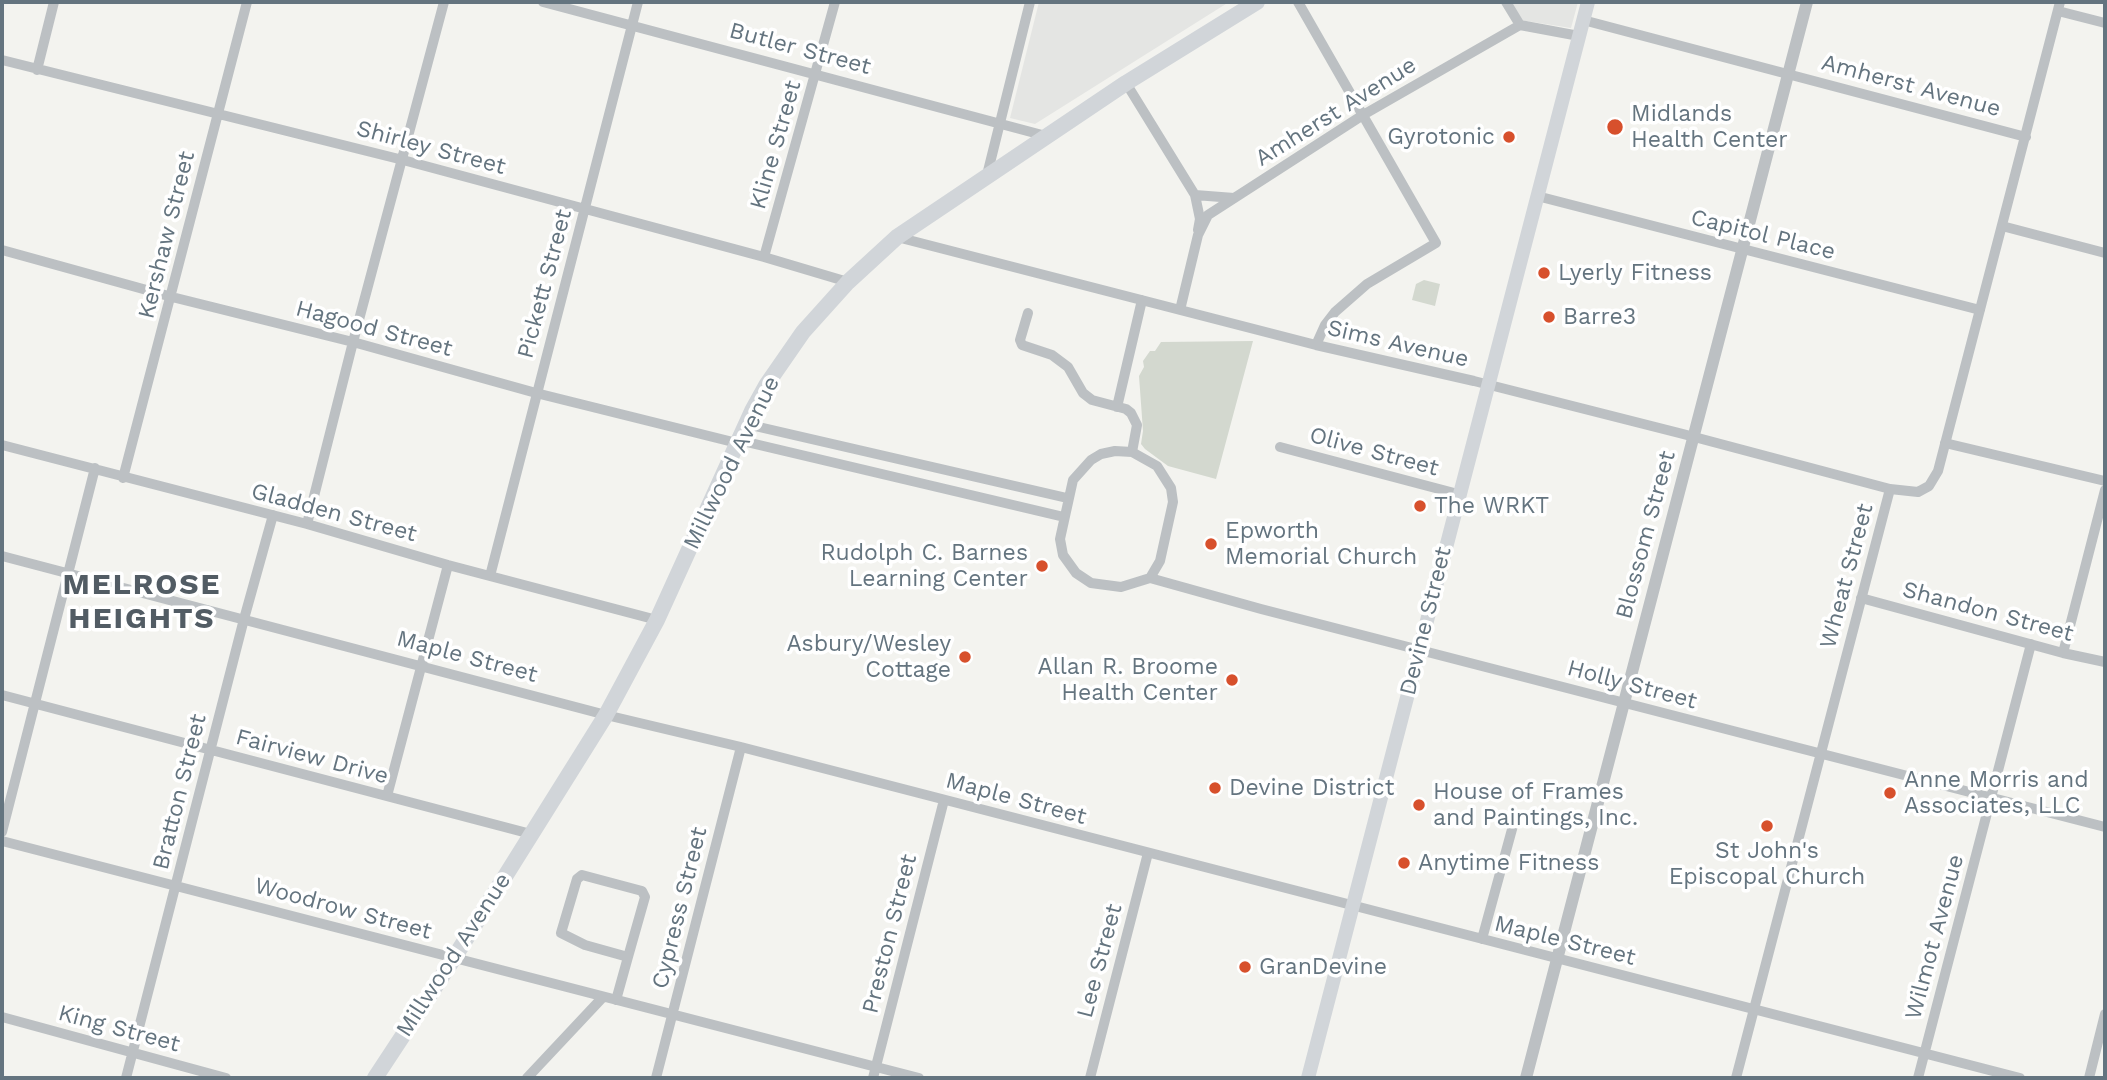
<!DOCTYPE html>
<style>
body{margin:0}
#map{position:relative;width:2107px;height:1080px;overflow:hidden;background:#f3f3ef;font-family:"Work Sans",sans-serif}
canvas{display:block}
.frame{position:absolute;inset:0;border:4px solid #64747f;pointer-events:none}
</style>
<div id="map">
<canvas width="2107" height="1080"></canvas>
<div class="frame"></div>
</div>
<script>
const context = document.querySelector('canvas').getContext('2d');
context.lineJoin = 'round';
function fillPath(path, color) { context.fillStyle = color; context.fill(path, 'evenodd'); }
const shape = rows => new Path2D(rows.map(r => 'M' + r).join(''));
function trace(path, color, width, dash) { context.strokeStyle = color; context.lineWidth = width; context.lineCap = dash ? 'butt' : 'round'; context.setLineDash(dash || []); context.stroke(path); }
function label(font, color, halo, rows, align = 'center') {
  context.font = font + ' "Work Sans",sans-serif'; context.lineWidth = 7; context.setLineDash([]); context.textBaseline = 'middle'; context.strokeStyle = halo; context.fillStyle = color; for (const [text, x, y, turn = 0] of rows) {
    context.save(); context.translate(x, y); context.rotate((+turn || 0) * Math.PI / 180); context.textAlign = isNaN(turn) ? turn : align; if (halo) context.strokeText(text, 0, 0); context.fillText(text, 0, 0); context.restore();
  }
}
const built = shape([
 [1039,2,1229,2,1035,124,1010,118],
 [1510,2,1578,2,1571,28,1520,20]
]);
const green = shape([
 [1424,280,1440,284,1435,306,1412,300,1416,284],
 [1253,341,1216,479,1168,466,1145,449,1141,444,1143,431,1139,376,1144,367,1143,361,1150,351,1155,351,1161,342]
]);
const minor = shape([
 [543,2,1046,136],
 [1298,2,1436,243,1367,284,1335,312,1325,325,1316,345],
 [1506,2,1520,25],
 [2058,11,2105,23],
 [1583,20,2026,137],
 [2,60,403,160,764,257,848,282],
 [37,70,54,2],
 [1126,83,1195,195,1200,219,1198,230],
 [987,175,1030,2],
 [1195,195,1234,198],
 [1537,196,1980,310],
 [2002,226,2105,253],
 [897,237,1316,345,1474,381,1683,434,1890,489,1918,492,1929,486,1938,471,2060,2],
 [2,250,172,297,353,342,536,393,737,443],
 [764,257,835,2],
 [1180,310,1198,235,1208,215,1363,115,1520,25,1579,36],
 [1028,313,1020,340,1022,345,1052,355,1068,367,1083,393,1092,400,1126,409,1131,413,1137,425,1132,452],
 [1117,407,1142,300],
 [746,424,1067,498],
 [738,440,1064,517],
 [1945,443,2105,481],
 [2,445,307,524,448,565,657,620],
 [1280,447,1458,494],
 [1115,451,1132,452,1157,466,1171,488,1173,502,1160,561,1150,578,1121,587,1091,583,1076,573,1063,555,1060,539,1073,480,1091,460,1101,454,1115,451],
 [123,478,247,2],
 [307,524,353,342,444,2],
 [2,556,606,715,741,747,2020,1078],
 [490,576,638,2],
 [1150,578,1261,609,2105,827],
 [1861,598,2063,653,2105,662],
 [2063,653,2105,490],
 [2,695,531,834],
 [387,796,448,565],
 [2,832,95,468],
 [2,841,919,1078],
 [1482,939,1514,822],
 [616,1000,618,993,628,957,645,897,642,891,582,875,577,879,561,933,585,945,628,957],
 [2,1017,226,1078],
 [126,1078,244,619,273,515],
 [527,1078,603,997],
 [656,1078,741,747],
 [873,1078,944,800],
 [1090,1078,1148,853],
 [1736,1078,1890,489],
 [1918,1078,2031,644],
 [2089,1078,2105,1014]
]);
const tertiary = shape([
 [1526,1078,1807,2]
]);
const secondary = shape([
 [1308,1078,1588,2]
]);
const primary = shape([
 [375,1078,454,958,606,715,657,620,752,411,767,384,803,332,848,282,897,237,1126,83,1257,2]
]);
const markers = [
 [1615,127,9,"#d7502c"],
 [1509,137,7,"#d7502c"],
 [1544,273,7,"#d7502c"],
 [1549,317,7,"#d7502c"],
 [1420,506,7,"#d7502c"],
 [1211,544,7,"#d7502c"],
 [1042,566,7,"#d7502c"],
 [965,657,7,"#d7502c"],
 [1232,680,7,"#d7502c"],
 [1215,788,7,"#d7502c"],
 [1890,793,7,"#d7502c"],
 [1419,805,7,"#d7502c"],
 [1767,826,7,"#d7502c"],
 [1404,863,7,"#d7502c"],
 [1245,967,7,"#d7502c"]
];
const streetNames = [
 ["Butler Street",800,49,15],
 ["Amherst Avenue",1911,86,15],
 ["Amherst Avenue",1336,112,-32],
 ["Kline Street",776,145,-74],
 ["Shirley Street",431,148,15],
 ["Kershaw Street",167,235,-76],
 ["Capitol Place",1763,235,14],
 ["Pickett Street",545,284,-75],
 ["Hagood Street",374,329,15],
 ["Sims Avenue",1398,344,13],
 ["Olive Street",1374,452,15],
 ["Millwood Avenue",732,463,-64],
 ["Gladden Street",334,513,15],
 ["Blossom Street",1646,535,-75],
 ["Wheat Street",1847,576,-75],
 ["Shandon Street",1988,612,15],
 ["Devine Street",1426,621,-76],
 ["Maple Street",467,657,15],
 ["Holly Street",1632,685,15],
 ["Fairview Drive",312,757,15],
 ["Bratton Street",180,792,-76],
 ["Maple Street",1016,799,15],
 ["Cypress Street",680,908,-76],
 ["Woodrow Street",343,909,15],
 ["Preston Street",890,934,-76],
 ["Wilmot Avenue",1935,937,-75],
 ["Maple Street",1565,941,14],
 ["Millwood Avenue",454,955,-57],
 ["Lee Street",1100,961,-75],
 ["King Street",119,1029,15]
];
const poiNames = [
 ["Midlands",1631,114],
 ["Health Center",1631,140],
 ["Gyrotonic",1495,137,"right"],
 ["Lyerly Fitness",1558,273],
 ["Barre3",1563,317],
 ["The WRKT",1434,506],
 ["Epworth",1225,531],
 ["Memorial Church",1225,557],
 ["Rudolph C. Barnes",1028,553,"right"],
 ["Learning Center",1028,579,"right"],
 ["Asbury/Wesley",951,644,"right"],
 ["Cottage",951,670,"right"],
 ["Allan R. Broome",1218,667,"right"],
 ["Health Center",1218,693,"right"],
 ["Anne Morris and",1904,780],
 ["Associates, LLC",1904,806],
 ["Devine District",1229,788],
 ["House of Frames",1433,792],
 ["and Paintings, Inc.",1433,818],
 ["St John's",1767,851,"center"],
 ["Episcopal Church",1767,877,"center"],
 ["Anytime Fitness",1418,863],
 ["GranDevine",1259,967]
];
const districtNames = [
 ["MELROSE",142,585],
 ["HEIGHTS",142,619]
];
fillPath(built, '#e4e5e3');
fillPath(green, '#d3d8cf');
trace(minor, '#bcc0c3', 10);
trace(tertiary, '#bcc0c3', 12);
trace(secondary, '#d1d5d9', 14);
trace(primary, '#d1d5d9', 16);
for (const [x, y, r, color] of markers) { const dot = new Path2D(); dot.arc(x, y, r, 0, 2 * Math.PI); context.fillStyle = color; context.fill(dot); trace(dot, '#fff', 2.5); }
label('23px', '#64747f', '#fff', streetNames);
label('23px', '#64747f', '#fff', poiNames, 'left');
context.letterSpacing = '2px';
label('bold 30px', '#525c64', '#fff', districtNames);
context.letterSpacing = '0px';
</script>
